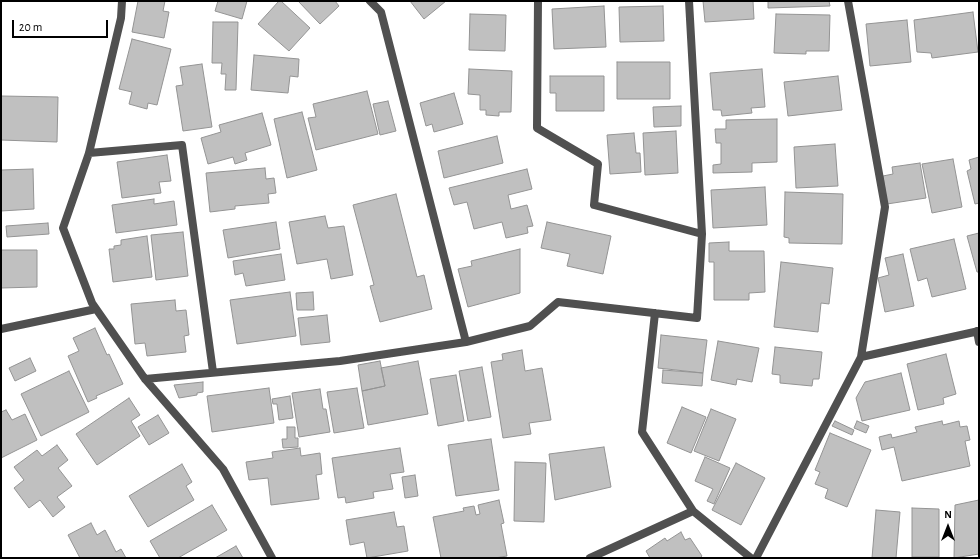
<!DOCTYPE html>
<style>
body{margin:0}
#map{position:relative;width:980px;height:559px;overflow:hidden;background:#fff;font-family:"Alegreya Sans",sans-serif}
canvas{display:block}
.frame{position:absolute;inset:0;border:2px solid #000;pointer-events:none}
.north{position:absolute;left:928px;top:507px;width:40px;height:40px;-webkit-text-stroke:3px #fff;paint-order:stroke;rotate:0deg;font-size:11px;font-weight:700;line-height:16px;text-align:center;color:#000}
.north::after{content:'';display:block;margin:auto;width:14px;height:18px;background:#000;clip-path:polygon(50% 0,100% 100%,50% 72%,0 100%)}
.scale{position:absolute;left:12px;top:20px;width:96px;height:18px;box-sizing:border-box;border:2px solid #000;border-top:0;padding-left:5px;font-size:12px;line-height:14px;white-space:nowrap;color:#000;-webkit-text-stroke:3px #fff;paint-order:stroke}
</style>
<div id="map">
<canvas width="980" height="559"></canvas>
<div class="frame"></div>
<div class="north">N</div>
<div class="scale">20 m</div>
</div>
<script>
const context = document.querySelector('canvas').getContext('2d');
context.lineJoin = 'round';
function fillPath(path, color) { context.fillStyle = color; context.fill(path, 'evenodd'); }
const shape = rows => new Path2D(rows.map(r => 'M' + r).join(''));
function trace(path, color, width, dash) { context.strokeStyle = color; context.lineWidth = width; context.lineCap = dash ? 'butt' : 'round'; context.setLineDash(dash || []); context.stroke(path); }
const building = shape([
 [138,1,165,1,163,11,169,12,164,38,132,32,138,1],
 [218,1,247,1,242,19,215,11,218,1],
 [279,1,281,1,310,28,289,51,258,24,279,1],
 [298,1,335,1,339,6,320,24,298,1],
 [410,1,446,1,424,19,410,1],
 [703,1,753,1,754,19,705,22,703,1],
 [768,1,829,1,830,6,768,8,768,1],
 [604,6,606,47,554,49,552,9,604,6],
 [663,6,664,41,620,42,619,7,663,6],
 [973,12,978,52,932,58,931,53,917,52,914,20,973,12],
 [470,14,506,15,505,51,469,50,470,14],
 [776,14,830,15,829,51,806,51,806,54,774,53,776,14],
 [907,20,911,62,870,66,866,24,907,20],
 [213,22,238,22,236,90,225,90,226,74,221,74,222,63,212,63,213,22],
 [132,39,171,49,157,105,148,103,147,109,129,104,132,92,119,89,132,39],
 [254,55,299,59,298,77,290,76,288,93,251,90,254,55],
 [617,62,670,62,670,99,617,99,617,62],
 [202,64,212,127,183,131,176,86,183,85,180,67,202,64],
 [469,69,512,71,511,112,499,112,499,116,486,115,486,110,480,110,480,95,468,94,469,69],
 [762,69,765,107,751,108,752,113,722,116,721,110,713,110,710,73,762,69],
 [550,76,604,76,604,111,556,111,556,93,550,93,550,76],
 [838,76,842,110,788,116,784,82,838,76],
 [367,91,378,134,316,150,308,118,316,117,313,104,367,91],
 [454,93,463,124,434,132,432,124,426,126,420,103,454,93],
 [1,96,58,97,57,142,1,140,1,96],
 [388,101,396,131,380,135,373,104,388,101],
 [681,106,681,126,654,127,653,107,681,106],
 [302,112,317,170,287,178,274,119,302,112],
 [262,113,271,145,245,153,247,160,235,164,233,157,208,164,201,138,221,132,219,125,262,113],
 [777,119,777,162,752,163,752,172,713,173,713,165,721,164,721,143,716,143,715,129,726,129,726,120,777,119],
 [676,131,678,173,645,175,643,133,676,131],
 [634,133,636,153,640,153,641,172,610,174,607,135,634,133],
 [497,136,503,163,444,178,438,151,497,136],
 [835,144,838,186,796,188,794,147,835,144],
 [167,155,171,181,159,182,161,193,122,198,117,162,167,155],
 [979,157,979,203,975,204,967,171,971,169,969,160,979,157],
 [953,159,962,207,932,213,922,164,953,159],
 [920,163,926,198,887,204,883,176,893,174,892,167,920,163],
 [265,168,266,179,274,178,276,193,268,194,269,203,235,206,235,209,210,212,206,173,265,168],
 [33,169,34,209,1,211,1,170,33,169],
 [527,169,532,189,508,195,511,209,527,205,533,226,527,227,528,233,506,238,502,222,474,229,467,202,454,205,449,188,527,169],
 [765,187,767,225,713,228,711,190,765,187],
 [785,192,843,194,842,244,789,243,789,238,784,237,785,192],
 [396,194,417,277,424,275,432,309,380,322,370,286,374,285,353,205,396,194],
 [154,199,154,204,174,201,177,225,116,233,112,205,154,199],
 [325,216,328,228,344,226,353,275,331,279,327,259,297,264,289,222,325,216],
 [276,222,280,249,228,258,223,230,276,222],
 [547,222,611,236,603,274,567,266,570,254,541,248,547,222],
 [48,223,49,234,7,237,6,226,48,223],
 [183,232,188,276,156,280,151,235,183,232],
 [979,233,979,272,977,272,967,236,979,233],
 [147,236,152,277,113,282,109,249,114,249,114,246,121,245,121,240,147,236],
 [954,239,966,289,932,297,927,278,918,281,910,249,954,239],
 [729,242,729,251,764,251,765,292,749,293,749,300,714,300,714,262,709,262,709,243,729,242],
 [520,249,520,293,468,307,458,269,472,266,471,261,520,249],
 [1,250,37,250,37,287,1,288,1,250],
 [281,254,285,280,246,286,243,273,235,275,233,261,281,254],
 [903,254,914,306,885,312,878,278,889,275,885,258,903,254],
 [781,262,833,268,829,304,821,303,818,332,774,327,781,262],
 [290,292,296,336,237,344,230,300,290,292],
 [313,292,314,310,297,310,296,293,313,292],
 [175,300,176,311,186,310,189,335,184,336,186,352,147,356,145,343,135,344,131,304,175,300],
 [327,315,330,342,301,345,298,318,327,315],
 [95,328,107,355,109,354,123,384,96,396,97,398,88,402,68,356,79,351,73,338,95,328],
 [661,335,707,340,703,373,658,368,661,335],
 [718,341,759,348,752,382,737,379,736,385,711,380,718,341],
 [775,347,822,352,819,379,813,379,812,386,780,383,780,375,772,374,775,347],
 [522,350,525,371,542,368,551,420,529,423,531,434,503,438,491,362,503,360,502,354,522,350],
 [946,354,956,394,943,398,944,404,918,410,907,364,946,354],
 [30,358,36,371,15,381,9,368,30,358],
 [380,361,385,386,362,391,358,365,380,361],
 [418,361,428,414,368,425,362,391,385,386,381,368,418,361],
 [482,367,491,417,468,421,459,371,482,367],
 [663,370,703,373,702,386,662,383,663,370],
 [69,371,89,412,41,436,21,394,69,371],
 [901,373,910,410,862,421,856,398,865,382,901,373],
 [456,375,464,421,438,426,430,379,456,375],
 [203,382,203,392,197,393,197,395,179,398,174,385,203,382],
 [269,388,274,423,212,432,207,396,269,388],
 [357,388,364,428,334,433,327,392,357,388],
 [320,389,323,409,326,409,330,432,299,437,292,393,320,389],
 [290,396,293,418,279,420,277,404,273,404,272,399,290,396],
 [129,398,140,415,131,421,140,436,97,465,76,434,129,398],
 [682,407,706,417,691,453,667,443,682,407],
 [711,409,736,419,719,461,694,451,711,409],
 [6,410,12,420,25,414,37,440,1,458,1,412,6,410],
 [158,415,169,433,149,445,138,427,158,415],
 [835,421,854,430,852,435,832,426,835,421],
 [857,421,869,426,866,433,854,428,857,421],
 [942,421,943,425,959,421,960,427,967,426,970,440,965,441,970,466,902,481,894,447,882,450,879,437,891,434,892,438,917,432,915,427,942,421],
 [287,427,295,427,295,438,298,438,298,447,283,448,282,439,287,439,287,427],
 [830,433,871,450,847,507,825,498,828,489,815,484,820,472,815,470,830,433],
 [491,439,499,490,456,496,448,445,491,439],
 [57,445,68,460,58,468,72,486,57,497,65,507,53,517,40,500,29,508,14,488,24,480,14,467,37,450,42,456,57,445],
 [604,447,611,487,555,500,549,454,604,447],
 [300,448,301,456,320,453,322,474,316,475,319,499,271,505,268,478,249,480,246,462,273,458,272,452,300,448],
 [400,448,404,472,390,474,393,489,373,492,374,498,346,503,345,497,338,498,332,458,400,448],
 [705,457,730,468,714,504,707,501,713,489,695,481,705,457],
 [515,462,546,463,544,522,514,521,515,462],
 [736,463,765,478,741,525,712,510,736,463],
 [182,464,192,482,186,486,194,500,148,527,129,496,182,464],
 [415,475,418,496,405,498,402,477,415,475],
 [499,500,504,523,501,524,507,556,495,558,441,558,433,517,464,511,463,508,474,506,476,515,480,514,478,505,499,500],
 [979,500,979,554,954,558,955,505,979,500],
 [212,505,227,530,178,558,160,558,150,541,212,505],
 [912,508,939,509,939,557,912,557,912,508],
 [876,510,900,512,896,558,872,558,876,510],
 [394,512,397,527,404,526,408,551,367,558,364,542,350,545,346,520,394,512],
 [91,523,97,535,105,530,116,552,121,549,126,558,80,558,68,535,91,523],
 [681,532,685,540,690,538,702,556,700,558,650,558,646,551,665,538,667,541,681,532],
 [236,546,243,558,215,558,236,546]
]);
const minor = shape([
 [122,1,121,18,89,153,63,228,92,303,145,379,223,469,272,558],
 [370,1,381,12,466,342],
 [689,1,702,234],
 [848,1,885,207,861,357],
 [89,153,182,145,213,372],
 [655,313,642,432,693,511,751,558],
 [1,329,96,309],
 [977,331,979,342],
 [145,379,340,361,466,342,530,326,558,302,697,318,702,234,594,205,598,164,537,128,538,1],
 [590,558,693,511],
 [756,558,861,357,979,331]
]);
fillPath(building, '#c0c0c0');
trace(building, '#949494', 1);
trace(minor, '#505050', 8);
</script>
